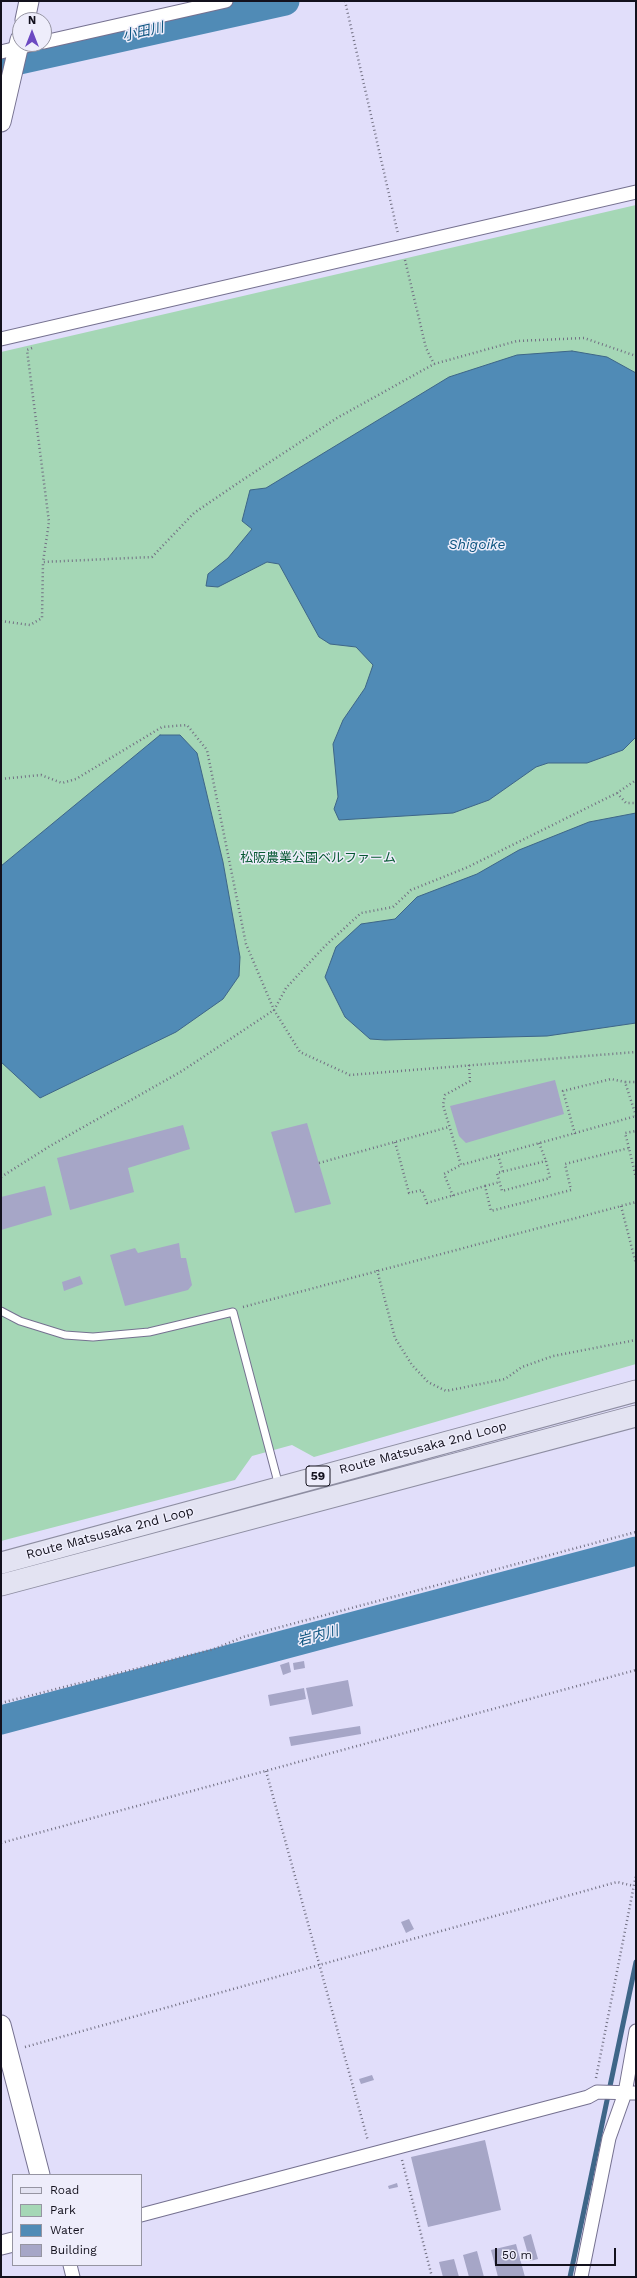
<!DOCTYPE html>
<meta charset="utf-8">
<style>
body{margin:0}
#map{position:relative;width:637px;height:2278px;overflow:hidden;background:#e1defa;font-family:"Work Sans",sans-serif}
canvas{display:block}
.frame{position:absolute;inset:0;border:2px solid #13111d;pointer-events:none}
.legend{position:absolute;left:12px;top:2174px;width:130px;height:92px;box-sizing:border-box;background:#eeedfb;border:1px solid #9695a2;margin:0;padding:5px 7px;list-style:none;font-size:12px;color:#13111d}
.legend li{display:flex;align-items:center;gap:8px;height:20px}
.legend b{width:20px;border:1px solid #9695a2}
.north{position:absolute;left:12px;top:12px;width:40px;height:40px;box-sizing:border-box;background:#eeedfb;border:1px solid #9695a2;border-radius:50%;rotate:0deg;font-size:11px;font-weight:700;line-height:16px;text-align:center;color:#13111d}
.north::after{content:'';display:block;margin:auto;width:14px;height:18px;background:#6c49c2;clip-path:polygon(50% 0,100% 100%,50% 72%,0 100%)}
.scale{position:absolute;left:495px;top:2248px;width:121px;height:18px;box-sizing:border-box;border:2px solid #13111d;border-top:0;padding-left:5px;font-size:12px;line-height:14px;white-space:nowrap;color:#13111d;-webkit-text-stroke:3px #eeedfb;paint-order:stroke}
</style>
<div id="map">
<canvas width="637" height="2278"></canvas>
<div class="frame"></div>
<ul class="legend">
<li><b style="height:5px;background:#e3e3f2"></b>Road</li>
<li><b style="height:11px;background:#a5d7b6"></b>Park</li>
<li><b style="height:11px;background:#508bb6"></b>Water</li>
<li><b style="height:11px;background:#a6a6c7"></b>Building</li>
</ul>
<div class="north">N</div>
<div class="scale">50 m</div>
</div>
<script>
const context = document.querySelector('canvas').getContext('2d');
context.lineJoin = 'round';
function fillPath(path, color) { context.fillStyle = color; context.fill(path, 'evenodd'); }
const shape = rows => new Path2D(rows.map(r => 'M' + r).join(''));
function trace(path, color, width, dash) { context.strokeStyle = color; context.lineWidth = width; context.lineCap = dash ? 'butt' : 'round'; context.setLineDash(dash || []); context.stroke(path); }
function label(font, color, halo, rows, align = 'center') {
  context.font = font + ' "Work Sans","Noto Sans JP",sans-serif'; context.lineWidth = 3; context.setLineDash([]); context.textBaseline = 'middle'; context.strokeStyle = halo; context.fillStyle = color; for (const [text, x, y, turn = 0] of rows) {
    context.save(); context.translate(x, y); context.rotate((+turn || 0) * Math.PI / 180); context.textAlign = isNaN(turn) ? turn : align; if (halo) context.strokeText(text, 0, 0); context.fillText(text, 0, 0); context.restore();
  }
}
const green = shape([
 [636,205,636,1364,314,1457,292,1445,252,1456,235,1480,1,1541,1,352]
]);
const water = shape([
 [572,351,607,357,636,373,636,737,623,750,587,763,548,763,536,767,489,800,453,813,339,820,334,809,338,797,333,744,343,720,365,688,373,665,356,647,330,644,319,637,279,564,267,562,218,587,206,586,208,574,228,558,252,529,242,521,250,490,266,488,449,377,517,355,572,351],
 [160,735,180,735,197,753,223,862,240,957,239,976,223,999,176,1032,40,1098,1,1062,1,866,160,735],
 [636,813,636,1023,547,1036,385,1040,370,1039,345,1017,325,977,336,947,361,924,395,919,417,897,477,874,519,850,589,822,636,813]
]);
const stream = shape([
 [570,2277,636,1962]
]);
const river = shape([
 [1,64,285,1],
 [1,1720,636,1551]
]);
const building = shape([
 [555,1080,564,1114,466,1143,459,1136,450,1106],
 [307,1123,331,1204,295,1213,271,1132],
 [183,1125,190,1149,128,1168,134,1192,70,1210,57,1158],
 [45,1186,52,1215,1,1230,1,1197],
 [179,1243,181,1258,186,1258,192,1285,188,1290,125,1306,110,1255,135,1248,138,1253],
 [80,1276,83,1284,64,1291,62,1282],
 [304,1661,305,1668,294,1670,293,1663],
 [289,1662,291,1672,283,1675,280,1665],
 [348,1680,353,1706,312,1715,306,1688],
 [304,1688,306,1699,270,1706,268,1695],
 [360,1726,361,1734,291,1746,289,1737],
 [409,1919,414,1929,406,1933,401,1922],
 [372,2075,374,2080,361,2084,359,2079],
 [485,2140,501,2210,428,2227,411,2157],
 [397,2183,398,2187,389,2189,388,2186],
 [531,2234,538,2259,530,2261,523,2237],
 [516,2244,525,2277,498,2277,491,2250],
 [477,2251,484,2277,469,2277,463,2255],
 [454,2259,459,2277,443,2277,439,2262]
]);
const path = shape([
 [345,1,398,234],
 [405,260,426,348,434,364],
 [32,348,27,350,49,522,43,562],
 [1,621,30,625,42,618,43,562,152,557,194,513,241,481,337,418,434,364,517,341,584,338,636,356],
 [1,779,41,775,62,783,76,779,162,727,187,725,207,750,246,944,274,1010,300,1052,350,1075,636,1052],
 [617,793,626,803,636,803],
 [469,1065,470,1081,445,1095,443,1105,461,1165,636,1116],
 [636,1116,625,1082,636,1082],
 [575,1134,563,1091,611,1079,625,1082],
 [395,1142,409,1193,422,1190,427,1203,485,1186,491,1211,571,1190,565,1164,629,1148,636,1178],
 [539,1143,546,1161],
 [629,1148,625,1133,636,1131],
 [498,1155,503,1172],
 [546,1161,550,1178,502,1191,497,1173,546,1161],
 [319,1163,449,1127],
 [1,1177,50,1146,182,1071,274,1010,286,988,325,946,361,913,393,907,411,890,468,867,617,793,636,780],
 [485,1186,500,1182],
 [453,1196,444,1174,461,1165],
 [621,1206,636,1264],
 [377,1270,395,1338,412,1365,428,1382,446,1391,505,1379,522,1367,553,1356,636,1340],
 [243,1307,636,1202],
 [1,1703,214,1649,243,1637,636,1532],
 [266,1771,368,2141],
 [1,1843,636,1670],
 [25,2047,617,1882,634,1886],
 [596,2078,636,1875],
 [402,2160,432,2277]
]);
const lane = shape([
 [1,1311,20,1321,65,1335,93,1337,149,1332,233,1312,279,1486]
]);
const street = shape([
 [44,42,226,1],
 [1,52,34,44],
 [1,339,636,192],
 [141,2215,588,2097,597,2092,636,2093],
 [70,2265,73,2277],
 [581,2277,609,2138,625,2093,636,2031]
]);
const secondary = shape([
 [25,20,29,1],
 [1,122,20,40],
 [1,2025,40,2175],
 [1,2245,13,2242]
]);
const primary = shape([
 [1,1563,636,1391],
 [1,1585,636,1416]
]);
const shields = [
 [318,1476,24]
];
const shieldNames = [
 ["59",318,1476]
];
const parkNames = [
 ["松阪農業公園ベルファーム",318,858]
];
const streetNames = [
 ["Route Matsusaka 2nd Loop",423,1448,-15],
 ["Route Matsusaka 2nd Loop",110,1533,-15]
];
const waterNames = [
 ["小田川",143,32,-13],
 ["Shigoike",477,545],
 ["岩内川",318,1636,-15]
];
fillPath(green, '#a5d7b6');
fillPath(water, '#508bb6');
trace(water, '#3e6688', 1);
trace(stream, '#3e6688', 5);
trace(river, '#508bb6', 29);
fillPath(building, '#a6a6c7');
trace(lane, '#757190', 9);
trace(street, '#757190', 15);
trace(secondary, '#757190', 21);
trace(primary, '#8e8ea2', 23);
trace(path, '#727083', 2.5, [1, 3]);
trace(lane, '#fff', 7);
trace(street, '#fff', 13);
trace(secondary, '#fff', 19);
trace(primary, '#e3e3f2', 21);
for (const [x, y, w] of shields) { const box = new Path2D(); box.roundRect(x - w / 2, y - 10, w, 20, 3); context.fillStyle = '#eeedfb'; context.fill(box); trace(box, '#13111d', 1); }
label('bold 12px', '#13111d', null, shieldNames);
label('13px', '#065832', '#eeedfb', parkNames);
label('13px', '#13111d', '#eeedfb', streetNames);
label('italic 14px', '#0c547f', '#eeedfb', waterNames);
</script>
